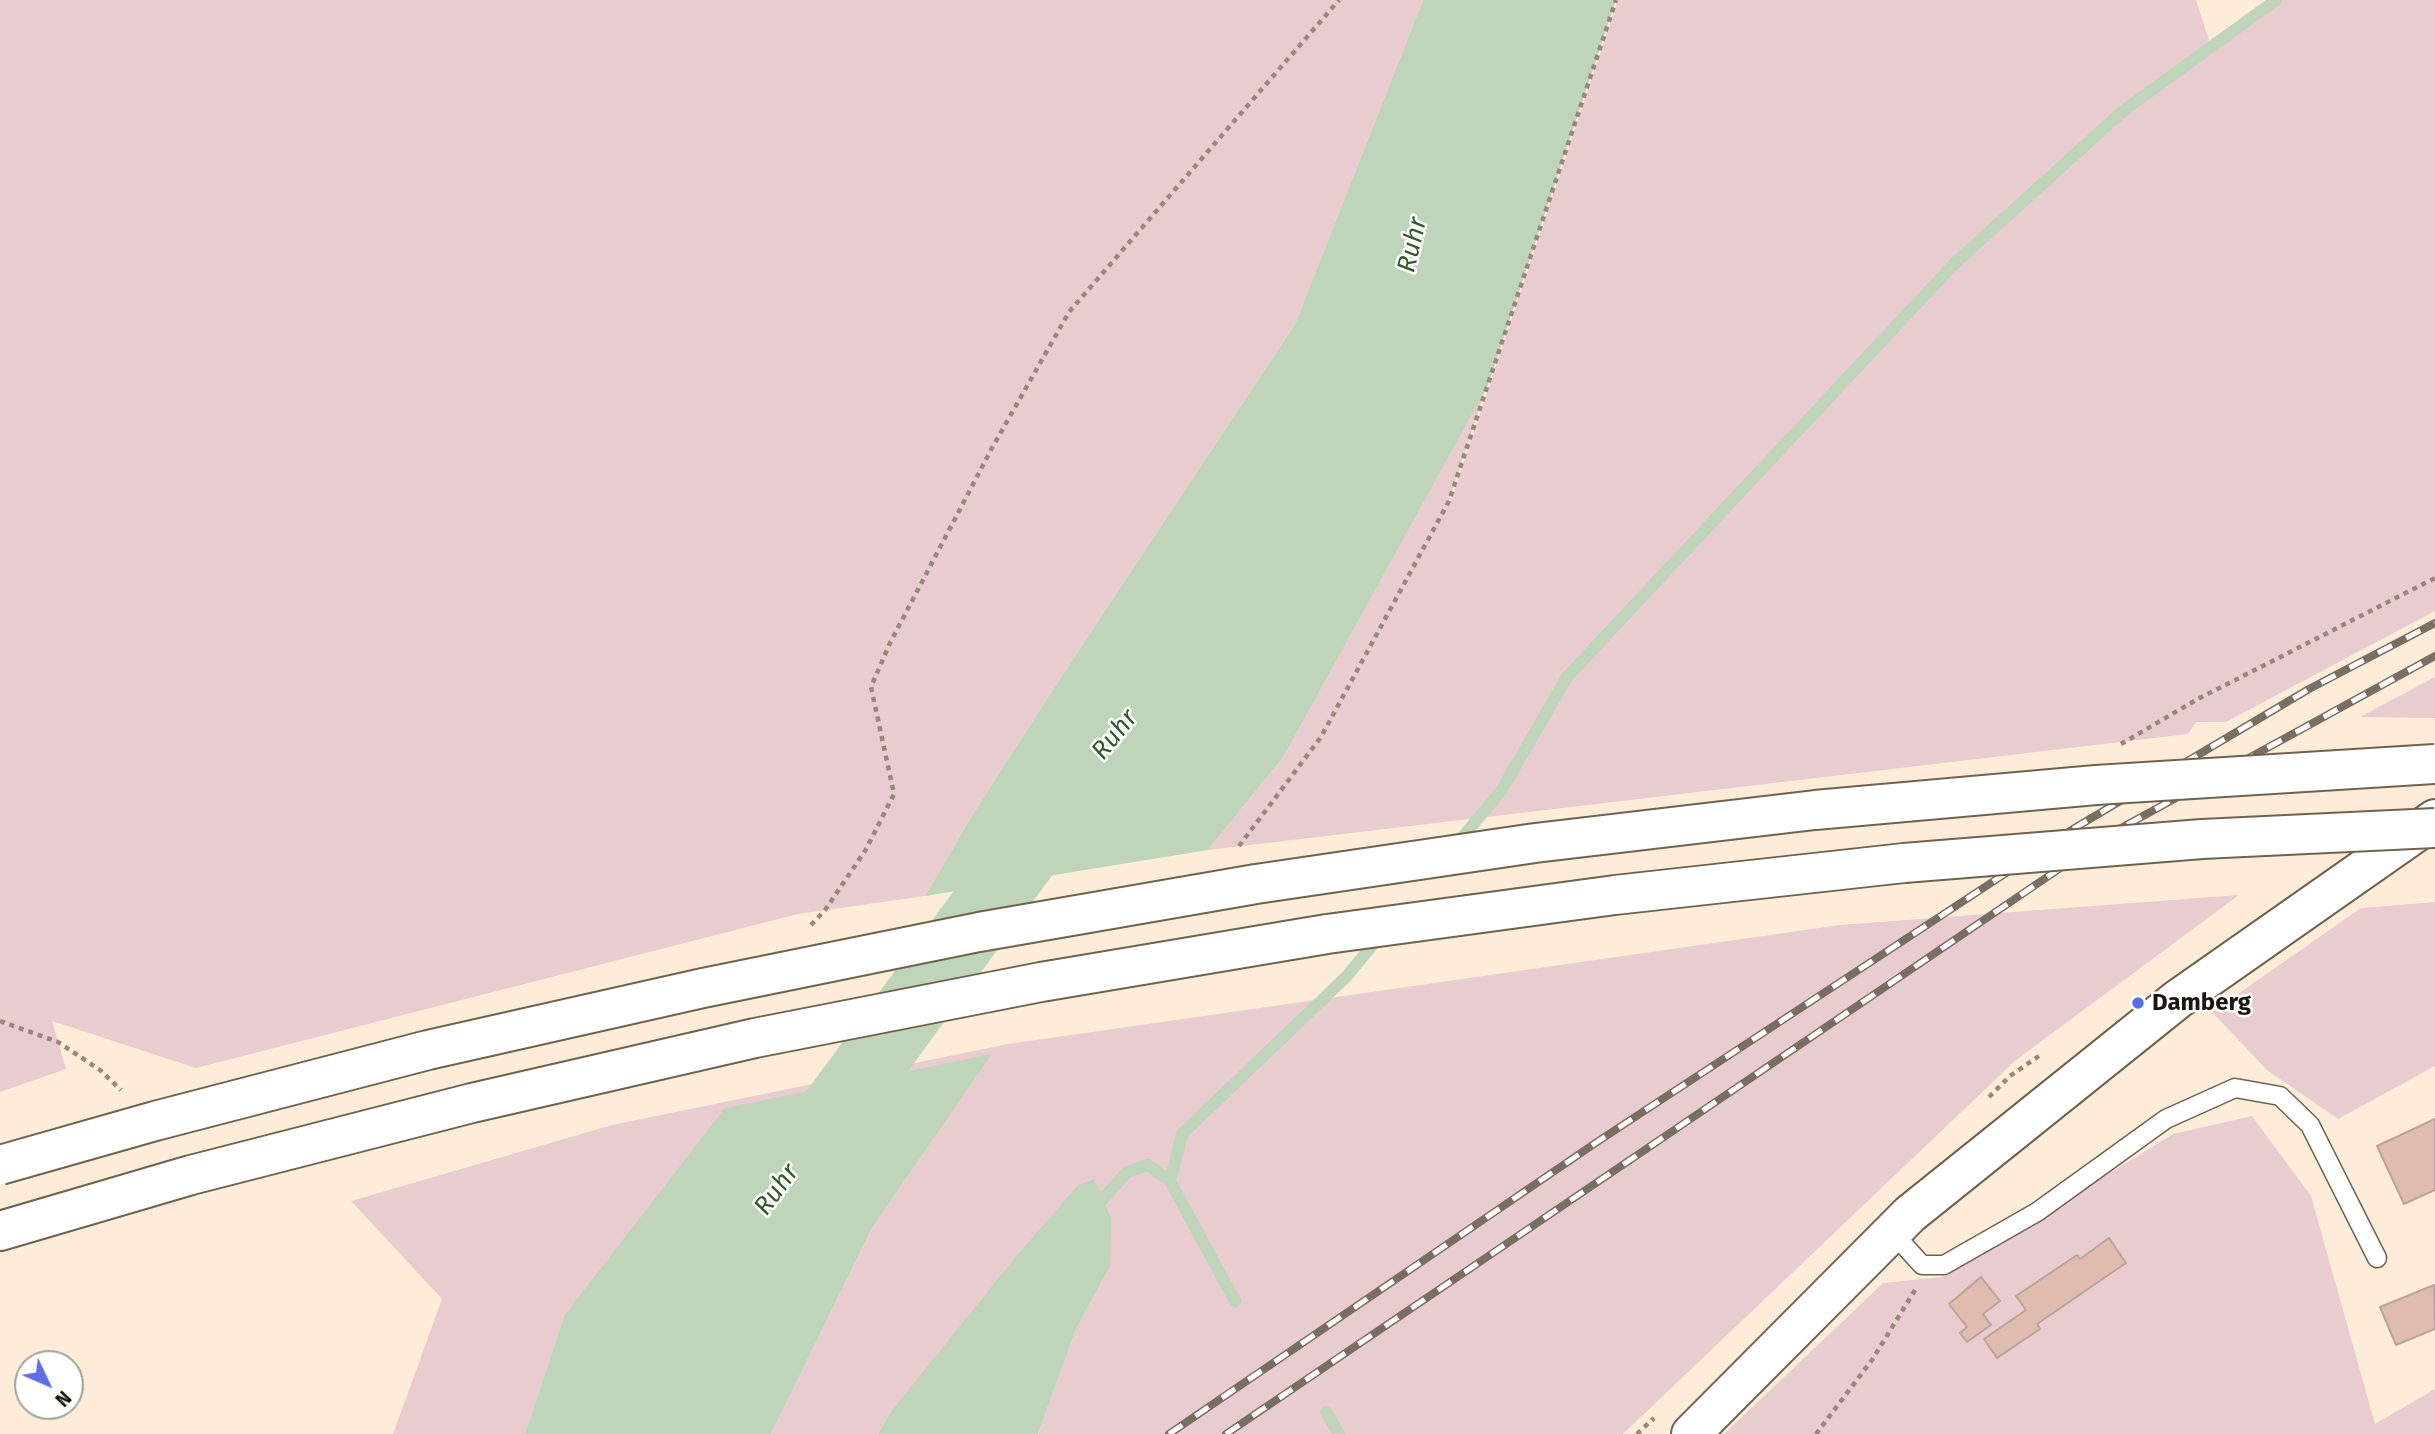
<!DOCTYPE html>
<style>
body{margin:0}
#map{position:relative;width:2435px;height:1434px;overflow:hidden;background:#fdedd8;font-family:"Fira Sans",sans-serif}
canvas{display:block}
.north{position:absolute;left:14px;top:1350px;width:70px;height:70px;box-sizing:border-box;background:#fff;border:2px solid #a3a19f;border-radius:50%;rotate:134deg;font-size:19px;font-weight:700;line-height:28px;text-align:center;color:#1a150e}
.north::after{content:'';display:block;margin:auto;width:24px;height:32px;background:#5b6ee5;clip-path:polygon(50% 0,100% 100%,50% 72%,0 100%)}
</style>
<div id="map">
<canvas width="2435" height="1434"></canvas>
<div class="north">N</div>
</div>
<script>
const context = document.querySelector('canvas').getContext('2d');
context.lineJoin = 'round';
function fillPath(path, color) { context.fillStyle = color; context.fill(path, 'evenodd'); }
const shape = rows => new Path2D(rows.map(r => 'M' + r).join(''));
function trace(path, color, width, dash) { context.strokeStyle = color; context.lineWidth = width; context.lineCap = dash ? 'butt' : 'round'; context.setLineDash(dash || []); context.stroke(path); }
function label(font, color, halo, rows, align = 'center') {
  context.font = font + ' "Fira Sans",sans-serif'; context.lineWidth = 5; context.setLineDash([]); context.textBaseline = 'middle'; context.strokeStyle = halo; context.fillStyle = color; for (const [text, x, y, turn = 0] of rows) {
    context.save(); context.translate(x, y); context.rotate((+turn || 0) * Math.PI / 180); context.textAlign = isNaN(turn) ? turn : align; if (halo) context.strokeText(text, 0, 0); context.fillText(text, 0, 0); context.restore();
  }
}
const green = shape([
 [0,0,1423,0,1295,324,1050,694,973,814,925,896,798,914,196,1068,52,1021,66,1069,0,1092],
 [1618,0,2196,0,2210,43,2273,0,2435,0,2435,611,2226,722,2196,722,2188,734,1208,850,1284,756,1486,388,1447,507,1451,501],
 [2435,677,2435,718,2360,717],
 [2239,895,2016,1060,1623,1434,1038,1434,1076,1329,1110,1267,890,1413,878,1434,771,1434,872,1228,991,1055,564,1316,525,1434,393,1434,442,1299,351,1201,612,1125,1008,1044,1840,925],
 [2435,902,2435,1066,2338,1119,2267,1070,2212,1012,2361,908],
 [2252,1116,2311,1196,2375,1424,2435,1389,2435,1434,1724,1434,1883,1283,1942,1277,2173,1134]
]);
const water = shape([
 [1423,0,1616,0,1488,385,1284,756,1208,850,925,896,973,814,1050,694,1295,324],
 [992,1054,872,1228,771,1434,525,1434,564,1316,725,1108],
 [1094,1179,1111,1218,1110,1267,1076,1329,1038,1434,878,1434,890,1413,1014,1259,1078,1185]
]);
const stream = shape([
 [1455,846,1501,791,1567,677,1954,264,2123,111,2276,0],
 [1170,1181,1182,1134,1347,976,1380,936],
 [1103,1199,1127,1172,1148,1165,1170,1181,1235,1301],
 [1326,1412,1339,1434]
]);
const river = shape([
 [800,1159,1059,807]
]);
const building = shape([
 [2435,1119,2435,1190,2404,1204,2377,1146,2435,1119],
 [2109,1238,2126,1263,2037,1324,2040,1329,1997,1358,1984,1339,2026,1310,2016,1296,2077,1255,2080,1259,2109,1238],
 [1981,1277,2000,1301,1983,1314,1991,1325,1967,1342,1960,1333,1967,1327,1949,1304,1981,1277],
 [2434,1285,2435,1329,2396,1345,2380,1307,2434,1285]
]);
const path = shape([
 [2121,744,2196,700,2435,578],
 [1239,846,1321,737,1449,501,1616,0],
 [811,925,825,910,865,851,894,794,871,687,890,643,992,448,1069,312,1339,0],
 [0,1021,58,1042,100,1070,121,1090],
 [1989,1097,2010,1076,2039,1056],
 [1637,1434,1654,1418],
 [1816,1434,1872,1360,1915,1290]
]);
const lane = shape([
 [1892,1232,1922,1265,1944,1265,2037,1212,2166,1119,2235,1088,2280,1096,2310,1125,2377,1258]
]);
const secondary = shape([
 [1691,1434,1910,1214,2178,999,2435,819]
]);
const highway = shape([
 [0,1231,191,1175,472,1103,755,1038,1041,982,1327,934,1615,895,1904,863]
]);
const rail = shape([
 [1169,1434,1597,1142,2073,829,2309,689,2435,623],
 [1226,1434,2112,833,2435,656]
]);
const highwayBridge = shape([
 [1904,863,2202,839,2435,828],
 [0,1165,155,1121,428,1050,703,988,979,932,1256,884,1535,843,1815,810,2096,785,2435,764]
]);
const markers = [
 [2138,1003,7,"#5b6ee5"]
];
const poiNames = [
 ["Damberg",2152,1003]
];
const waterNames = [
 ["Ruhr",1413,245,-77],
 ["Ruhr",1115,735,-51],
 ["Ruhr",777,1190,-54]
];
fillPath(green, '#e9cccf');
fillPath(water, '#bed5b9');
trace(stream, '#bed5b9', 12);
trace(river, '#bed5b9', 70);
fillPath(building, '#dfbcae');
trace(building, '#bca399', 2);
trace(lane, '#706250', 21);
trace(secondary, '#706250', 42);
trace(highway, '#706250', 42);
trace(path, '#94897b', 4.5, [5, 5]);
trace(lane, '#fff', 18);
trace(secondary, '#fff', 38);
trace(highway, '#fff', 38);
trace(rail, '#786f62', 8);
trace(rail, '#fff', 5, [16]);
trace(highwayBridge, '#706250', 42, []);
trace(highwayBridge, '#fff', 38);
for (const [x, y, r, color] of markers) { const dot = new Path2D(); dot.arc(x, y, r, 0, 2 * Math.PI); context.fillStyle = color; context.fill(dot); trace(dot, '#fff', 2.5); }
label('bold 24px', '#1a150e', '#fff', poiNames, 'left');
label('italic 26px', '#37582f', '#fff', waterNames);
</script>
